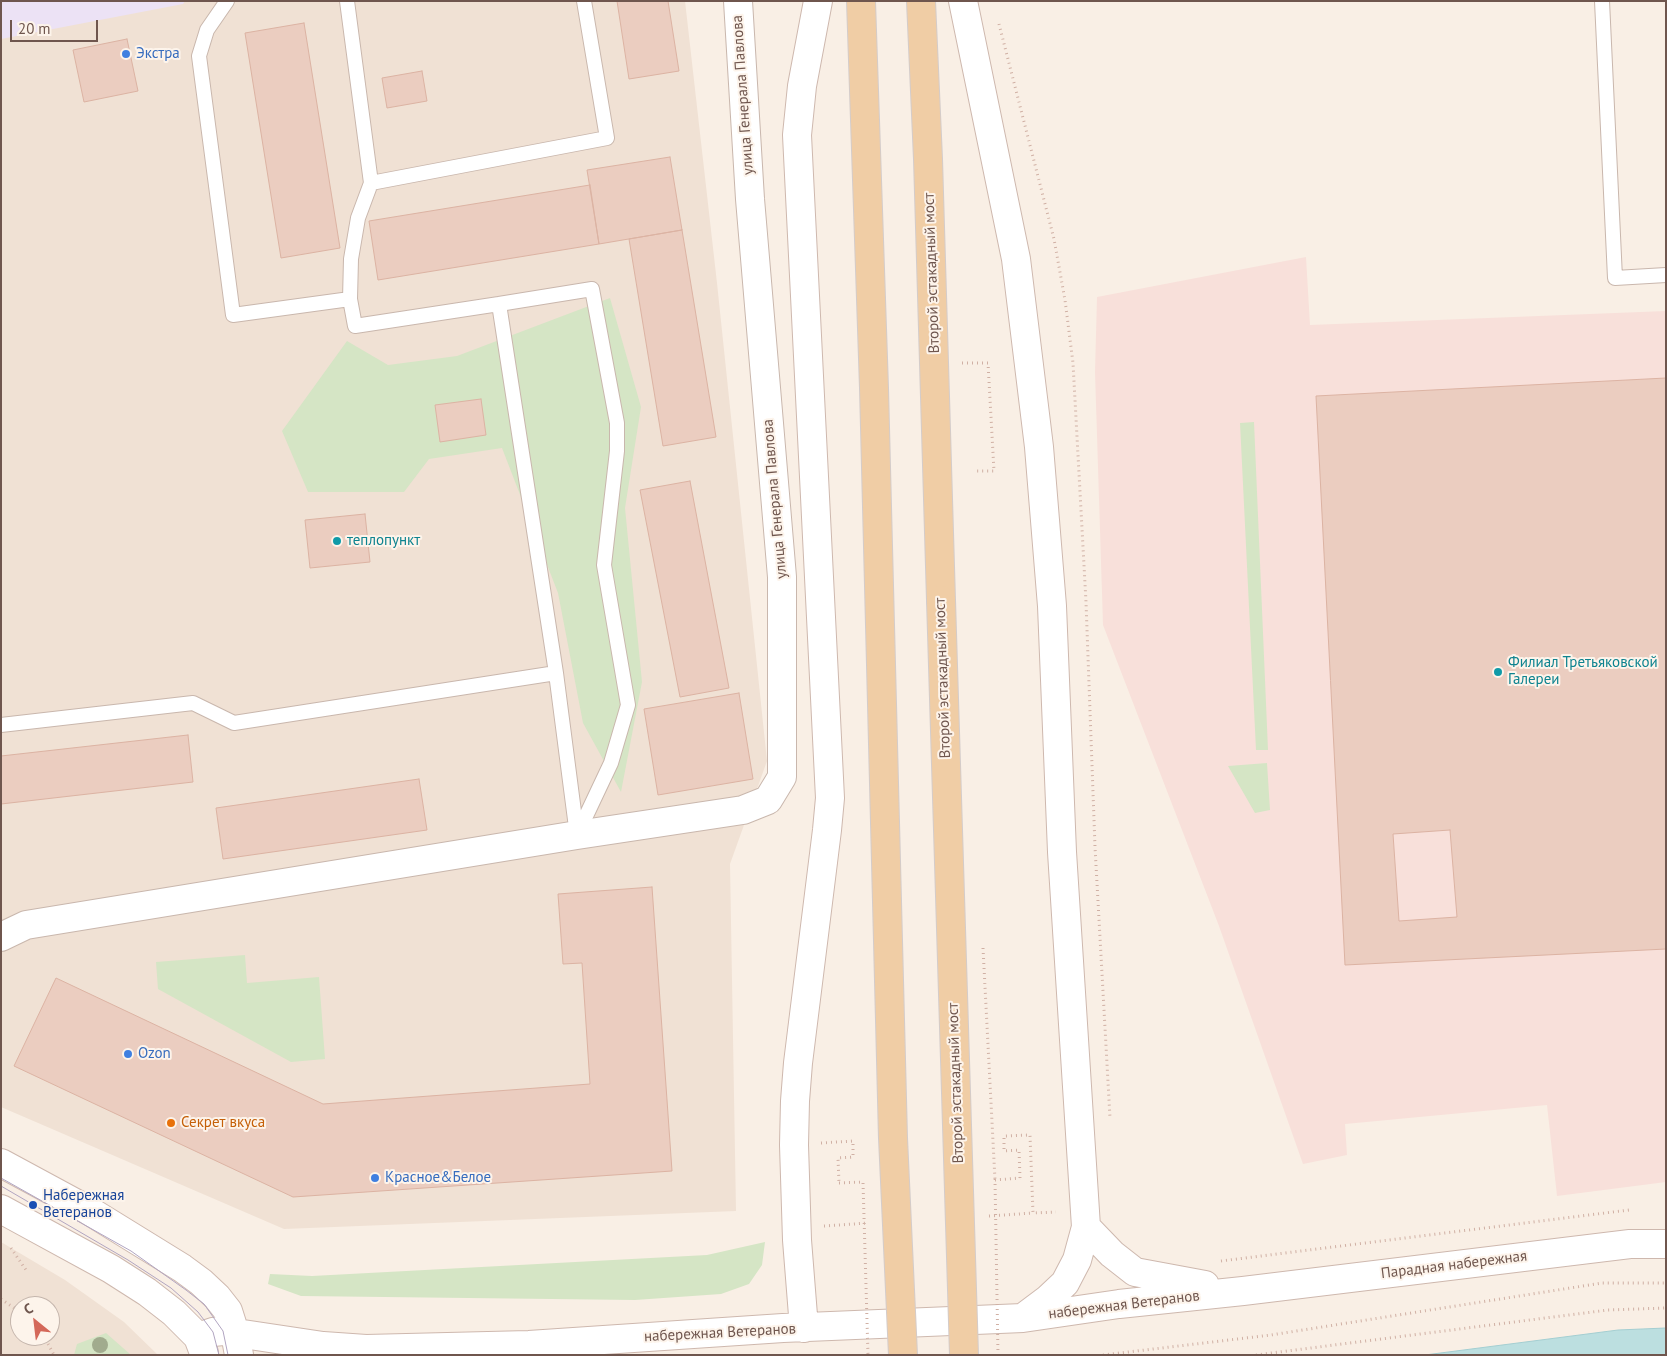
<!DOCTYPE html>
<meta charset="utf-8">
<style>
body{margin:0}
#map{position:relative;width:1667px;height:1356px;overflow:hidden;background:#f9efe5;font-family:"PT Sans",sans-serif}
canvas{display:block}
.frame{position:absolute;inset:0;border:2px solid #6f564e;pointer-events:none}
.north{position:absolute;left:10px;top:1296px;width:50px;height:50px;box-sizing:border-box;background:#fdf4eb;border:1px solid #c4b5ac;border-radius:50%;rotate:331deg;font-size:14px;font-weight:700;line-height:20px;text-align:center;color:#6f564e}
.north::after{content:'';display:block;margin:auto;width:18px;height:22px;background:#d46859;clip-path:polygon(50% 0,100% 100%,50% 72%,0 100%)}
.scale{position:absolute;left:10px;top:20px;width:88px;height:22px;box-sizing:border-box;border:2px solid #6f564e;border-top:0;padding-left:6px;font-size:15px;line-height:18px;white-space:nowrap;color:#6f564e;-webkit-text-stroke:4px #fdf4eb;paint-order:stroke}
</style>
<div id="map">
<canvas width="1667" height="1356"></canvas>
<div class="frame"></div>
<div class="north">С</div>
<div class="scale">20 m</div>
</div>
<script>
const context = document.querySelector('canvas').getContext('2d');
context.lineJoin = 'round';
function fillPath(path, color) { context.fillStyle = color; context.fill(path, 'evenodd'); }
const shape = rows => new Path2D(rows.map(r => 'M' + r).join(''));
function trace(path, color, width, dash) { context.strokeStyle = color; context.lineWidth = width; context.lineCap = dash ? 'butt' : 'round'; context.setLineDash(dash || []); context.stroke(path); }
function label(font, color, halo, rows, align = 'center') {
  context.font = font + ' "PT Sans",sans-serif'; context.lineWidth = 4; context.setLineDash([]); context.textBaseline = 'middle'; context.strokeStyle = halo; context.fillStyle = color; for (const [text, x, y, turn = 0] of rows) {
    context.save(); context.translate(x, y); context.rotate((+turn || 0) * Math.PI / 180); context.textAlign = isNaN(turn) ? turn : align; if (halo) context.strokeText(text, 0, 0); context.fillText(text, 0, 0); context.restore();
  }
}
const residential = shape([
 [1,1,685,1,717,283,767,761,730,864,736,1211,284,1229,1,1107],
 [1,1242,65,1280,124,1322,158,1355,1,1355],
 [20,1306,50,1306,50,1336,20,1336]
]);
const commercial = shape([
 [1306,257,1310,325,1666,311,1666,1182,1557,1196,1547,1105,1345,1124,1347,1155,1303,1164,1219,926,1103,625,1095,372,1097,297]
]);
const education = shape([
 [1,1,185,1,183,4,1,39]
]);
const green = shape([
 [610,298,641,407,625,508,642,682,621,792,583,723,558,593,502,448,429,459,404,492,308,492,282,431,347,341,388,365,457,356],
 [1254,422,1268,750,1256,750,1240,423],
 [1267,763,1270,810,1255,813,1228,766],
 [245,955,247,983,319,977,325,1059,291,1062,158,989,156,962],
 [765,1242,762,1265,749,1284,721,1294,635,1300,301,1296,268,1284,270,1274,312,1276,707,1255],
 [106,1333,131,1355,74,1355,77,1344]
]);
const water = shape([
 [1666,1328,1666,1355,1425,1355,1618,1330,1666,1328]
]);
const building = shape([
 [617,1,668,1,679,71,629,79,617,1],
 [304,23,340,248,281,258,245,33,304,23],
 [127,39,138,91,84,102,73,50,127,39],
 [422,71,427,101,387,108,382,78,422,71],
 [670,157,682,230,599,244,587,170,670,157],
 [590,185,599,244,378,280,369,221,590,185],
 [682,230,716,437,663,446,629,239,682,230],
 [1666,378,1666,949,1345,965,1316,396,1666,378],
 [481,399,486,435,440,442,435,405,481,399],
 [690,481,729,688,680,697,640,490,690,481],
 [365,514,370,562,310,568,305,520,365,514],
 [739,693,753,779,658,795,644,709,739,693],
 [188,735,193,782,1,804,1,756,188,735],
 [419,779,427,830,223,859,216,808,419,779],
 [1450,830,1457,917,1399,921,1393,834,1450,830],
 [652,887,672,1171,293,1197,14,1066,56,978,323,1104,590,1084,582,963,563,964,558,894,652,887]
]);
const path = shape([
 [999,24,1054,239,1065,300,1073,363,1086,602,1095,847,1110,1118],
 [962,363,988,363,994,471,976,471],
 [983,948,995,1180],
 [821,1143,853,1141,853,1157,838,1158,839,1183],
 [1020,1178,1019,1150,1004,1151,1004,1136,1030,1135,1033,1213,1056,1212],
 [989,1216,1033,1213],
 [824,1226,868,1223],
 [11,1248,26,1270],
 [1221,1261,1629,1210],
 [1,1299,20,1312],
 [42,1336,47,1342,54,1355],
 [1103,1355,1271,1335,1602,1283,1666,1283],
 [1256,1355,1608,1310,1666,1308]
]);
const service = shape([
 [227,1,207,30,199,56,233,315,350,299],
 [1602,1,1615,278,1666,275],
 [371,183,607,138,584,1],
 [499,304,592,289,617,423,617,451,604,565,628,705,611,763,577,835],
 [556,673,577,835],
 [1,725,193,703,234,723,556,673,499,304,355,326,350,299,351,259,358,218,371,183,347,1]
]);
const tertiary = shape([
 [1,937,26,925,577,835,743,810,768,800,782,777,782,577,750,199,738,1]
]);
const secondary = shape([
 [963,1,1016,259,1039,447,1052,606,1062,852,1086,1227,1077,1260,1065,1283,1048,1299,1024,1317],
 [1,1163,88,1210,182,1268,201,1282,217,1297,228,1311,235,1333,239,1355],
 [1,1209,111,1269,147,1292,174,1313,198,1337,204,1353],
 [1086,1227,1112,1254,1135,1272,1205,1285],
 [804,1328,797,1240,794,1145,795,1101,798,1063,827,830,830,798,797,135,802,86,818,1],
 [198,1337,213,1332,223,1331,323,1346,366,1349,529,1345,783,1328,1023,1318,1119,1304,1243,1291,1630,1244,1666,1244]
]);
const primary = shape([
 [921,1,928,159,941,600]
]);
const tram = shape([
 [1,1178,131,1251,186,1290,204,1304,223,1331,228,1355],
 [1,1186,128,1260,171,1288,198,1312,213,1332,219,1355]
]);
const pathBridge = shape([
 [839,1183,863,1182,868,1355],
 [998,1355,995,1180,1020,1178]
]);
const primaryBridge = shape([
 [861,1,874,388,893,1138,903,1355],
 [941,600,964,1355]
]);
const trees = [
 [100,1345]
];
const markers = [
 [126,54,5,"#3f7fe0"],
 [337,541,5,"#0f9aa8"],
 [1498,672,5,"#0f9aa8"],
 [128,1054,5,"#3f7fe0"],
 [171,1123,5,"#e8710a"],
 [375,1178,5,"#3f7fe0"],
 [33,1205,5,"#1a4fb4"]
];
const shopNames = [
 ["Экстра",136,54],
 ["Ozon",138,1054],
 ["Красное&Белое",385,1178]
];
const streetNames = [
 ["улица Генерала Павлова",743,95,-94],
 ["Второй эстакадный мост",932,273,-92],
 ["улица Генерала Павлова",775,499,-95],
 ["Второй эстакадный мост",943,678,-92],
 ["Второй эстакадный мост",956,1083,-92],
 ["Парадная набережная",1454,1265,-7],
 ["набережная Ветеранов",1124,1305,-7],
 ["набережная Ветеранов",720,1333,-3]
];
const cultureNames = [
 ["теплопункт",347,541],
 ["Филиал Третьяковской",1508,663],
 ["Галереи",1508,680]
];
const foodNames = [
 ["Секрет вкуса",181,1123]
];
const transitNames = [
 ["Набережная",43,1196],
 ["Ветеранов",43,1213]
];
fillPath(residential, '#f0e1d4');
fillPath(commercial, '#f8e0da');
fillPath(education, '#ece2f5');
fillPath(green, '#d5e5c5');
fillPath(water, '#bcdfe0');
trace(water, '#a4ced1', 1);
fillPath(building, '#ebcdc0');
trace(building, '#dcb3a3', 1);
trace(service, '#c9b7ad', 16);
trace(tertiary, '#c9b7ad', 30);
trace(secondary, '#ceb8ae', 30);
trace(primary, '#d4ccca', 30);
trace(path, '#d0b0a4', 3, [1, 4]);
trace(service, '#fff', 14);
trace(tertiary, '#fff', 28);
trace(secondary, '#fff', 28);
trace(primary, '#f0cda5', 28);
trace(tram, '#b1a5c1', 1);
trace(primaryBridge, '#d4ccca', 30, []);
trace(pathBridge, '#d0b0a4', 3, [1, 4]);
trace(primaryBridge, '#f0cda5', 28);
context.fillStyle = '#a1ab8e';
for (const [x, y] of trees) { context.beginPath(); context.arc(x, y, 8, 0, 2 * Math.PI); context.fill(); }
for (const [x, y, r, color] of markers) { const dot = new Path2D(); dot.arc(x, y, r, 0, 2 * Math.PI); context.fillStyle = color; context.fill(dot); trace(dot, '#fdf4eb', 2); }
label('15px', '#366cbe', '#fdf4eb', shopNames, 'left');
label('15px', '#6f564e', '#fdf4eb', streetNames);
label('15px', '#0d838f', '#fdf4eb', cultureNames, 'left');
label('15px', '#c56008', '#fdf4eb', foodNames, 'left');
label('15px', '#164399', '#fdf4eb', transitNames, 'left');
</script>
